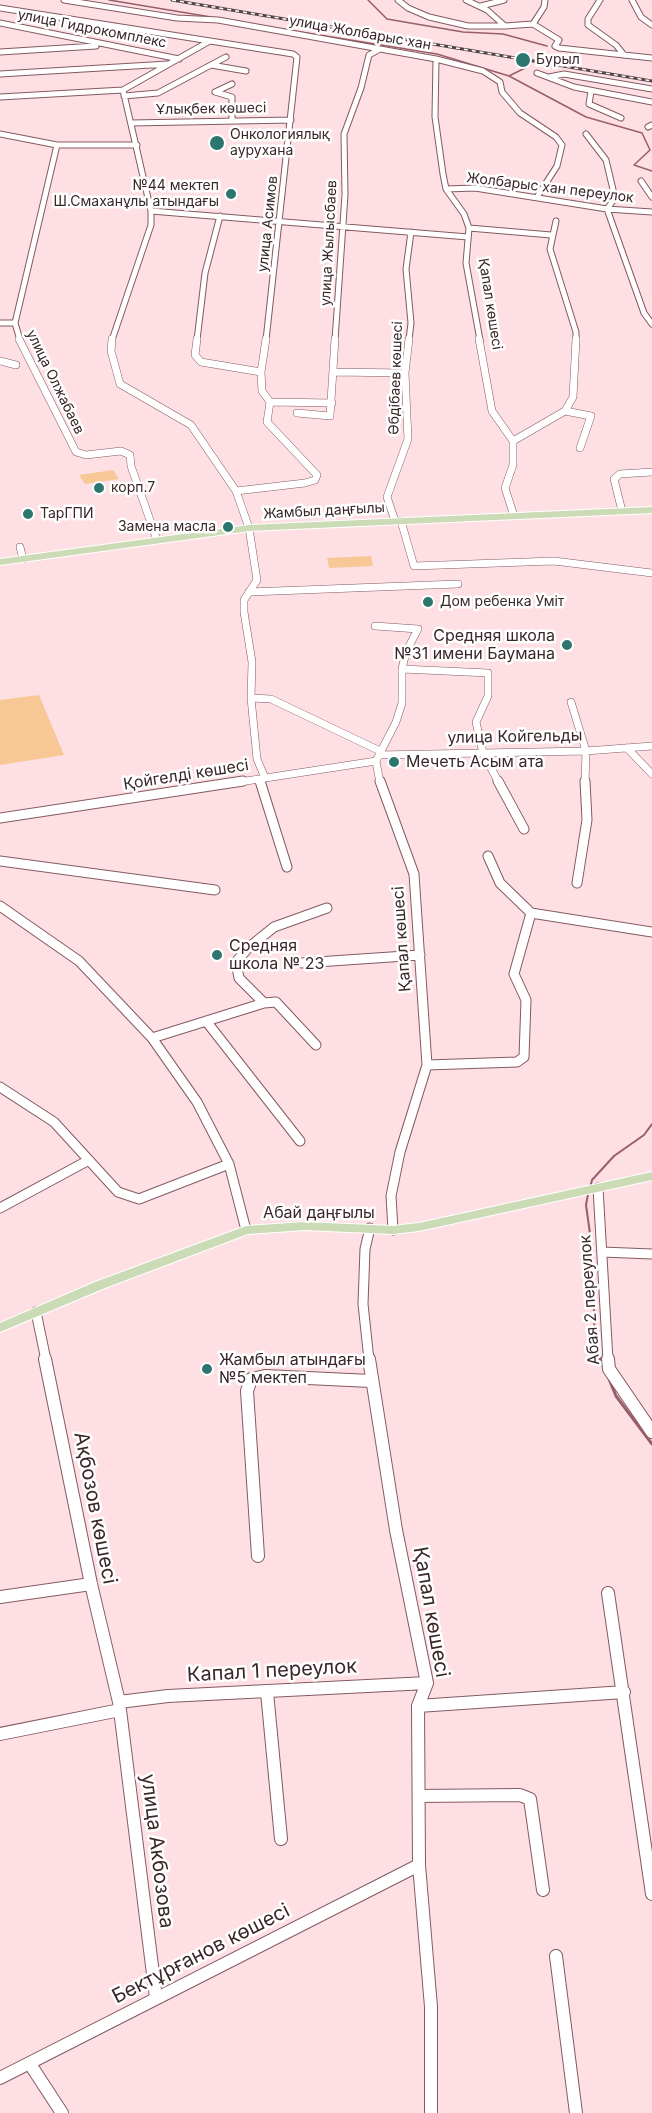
<!DOCTYPE html>
<meta charset="utf-8">
<style>
body{margin:0}
canvas{display:block;background:#fee0e4}
</style>
<canvas width="652" height="2113"></canvas>
<script>
const context = document.querySelector('canvas').getContext('2d');
context.lineJoin = 'round';
function fillPath(path, color) { context.fillStyle = color; context.fill(path, 'evenodd'); }
const shape = rows => new Path2D(rows.map(r => 'M' + r).join(''));
function trace(path, color, width, dash) { context.strokeStyle = color; context.lineWidth = width; context.lineCap = dash ? 'butt' : 'round'; context.setLineDash(dash || []); context.stroke(path); }
function label(font, color, halo, rows, align = 'center') {
  context.font = font + ' Inter,sans-serif'; context.lineWidth = 5; context.setLineDash([]); context.textBaseline = 'middle'; context.strokeStyle = halo; context.fillStyle = color; for (const [text, x, y, turn = 0] of rows) {
    context.save(); context.translate(x, y); context.rotate((+turn || 0) * Math.PI / 180); context.textAlign = isNaN(turn) ? turn : align; if (halo) context.strokeText(text, 0, 0); context.fillText(text, 0, 0); context.restore();
  }
}
const green = shape([
 [113,470,119,479,85,484,79,475],
 [371,556,373,566,329,568,327,558],
 [39,695,64,755,0,765,0,700]
]);
const streamFar2 = shape([
 [109,0,211,17],
 [368,0,387,19,463,32,503,34,547,46],
 [282,29,437,54,509,76,586,117,642,133,650,150,634,165,652,171],
 [509,76,525,68]
]);
const streamFar1 = shape([
 [590,1188,592,1180,614,1156,644,1135,652,1124],
 [588,1194,586,1205,592,1248,595,1344,601,1360]
]);
const stream = shape([
 [600,1359,603,1366],
 [609,1379,616,1396,652,1444]
]);
const minorFar3 = shape([
 [64,0,177,18,218,20,436,59,483,71,500,82,502,92,520,113,556,137,562,145,557,166,537,197],
 [398,0,408,8,429,17,468,26,505,26],
 [466,0,487,10,505,26,533,24],
 [600,0,588,19,588,25,616,45,624,55],
 [632,0,641,17,652,25],
 [481,6,504,0],
 [0,8,293,54,297,57,266,340],
 [0,23,179,59],
 [533,24,559,40,555,46,559,48,652,58],
 [533,24,544,7,545,0],
 [0,52,96,46],
 [436,59,435,117,443,174,446,189,464,214,469,228,466,263,480,340],
 [211,65,246,71],
 [537,73,574,87,652,102],
 [0,74,168,64],
 [549,77,564,74,652,89],
 [232,84,215,92,232,97,232,121],
 [591,91,589,104,621,118],
 [124,96,158,93,226,57],
 [0,97,123,90],
 [131,123,291,120],
 [648,127,652,125],
 [0,134,57,145,137,145],
 [586,134,606,160,615,198,607,209,644,313,652,324],
 [641,181,652,197],
 [446,189,475,188,607,209,652,212],
 [151,211,468,237],
 [556,221,550,249,576,332,576,340],
 [469,228,551,235],
 [0,323,15,323],
 [20,340,15,323,57,145],
 [112,340,151,225,151,211,123,90,208,42],
 [197,340,205,273,220,216],
 [335,340,345,195,344,134,361,88,369,55,380,49],
 [409,340,411,323,406,269,411,232]
]);
const minorFar2 = shape([
 [19,339,76,452,86,455,121,451,130,455,131,466,157,540],
 [112,339,111,351,120,384,191,425,236,491,249,528,257,580,244,600,244,612,252,662,251,698,257,759,265,778],
 [197,339,195,355,201,362,261,372],
 [479,339,492,411,513,441,513,465,505,488,514,516],
 [0,361,16,365],
 [334,372,405,373],
 [270,402,332,403],
 [565,411,591,416,580,448],
 [297,413,330,416,335,339],
 [513,441,565,411,573,397,576,339],
 [236,491,305,483,315,480,317,475,267,422,270,402,262,391,261,372,266,339],
 [622,511,614,479,620,474,652,472],
 [395,521,387,497,408,439,405,373,409,339],
 [401,521,414,566,554,561,652,573],
 [20,547,23,559],
 [249,592,458,584],
 [375,626,418,629,406,652,402,669,402,703,396,722,376,761,380,783],
 [402,669,488,673,488,696,476,722,483,753,499,783],
 [251,698,271,699,380,751],
 [571,702,586,751,585,783],
 [627,748,652,774],
 [379,755,586,751,652,746],
 [259,779,260,783],
 [233,783,376,761]
]);
const minorFar1 = shape([
 [260,781,287,867],
 [380,781,414,874,427,1065,400,1152,391,1196,393,1230],
 [498,781,524,829],
 [0,818,243,781],
 [0,861,215,890],
 [577,883,587,820,585,781],
 [0,906,79,961,152,1038,197,1102,229,1164,246,1230],
 [531,913,652,932],
 [302,963,420,955],
 [264,1003,276,1002,316,1045],
 [206,1021,300,1141],
 [152,1038,264,1003,239,978,236,962,248,948,274,927,327,908],
 [427,1065,517,1062,524,1057,526,1000,514,974,531,913,500,883,488,856],
 [0,1087,54,1122,118,1192,139,1199,229,1164],
 [598,1188,608,1360],
 [0,1208,89,1160],
 [602,1252,652,1254],
 [36,1312,46,1360],
 [369,1360,363,1304,365,1249,370,1228]
]);
const minor = shape([
 [45,1359,91,1584,119,1702,156,1998],
 [369,1359,396,1530,427,1683,418,1706,419,1865,431,2007,431,2113],
 [608,1359,609,1369,652,1432],
 [258,1556,247,1391,251,1379,265,1376,371,1381],
 [608,1593,652,1894],
 [0,1597,91,1584],
 [267,1692,281,1839],
 [119,1702,168,1696,427,1683],
 [418,1706,624,1692],
 [0,1734,120,1710],
 [419,1796,520,1795,530,1799,543,1890],
 [556,1956,576,2113],
 [30,2064,62,2113],
 [0,2078,419,1865]
]);
const major = shape([
 [652,507,652,513,249,531,0,565,0,559,249,525,652,507],
 [652,1172,652,1180,419,1231,393,1234,305,1230,248,1234,105,1288,0,1332,0,1323,95,1282,246,1226,305,1222,393,1226,419,1223,652,1172]
]);
const rail = shape([
 [172,0,652,81]
]);
const markers = [
 [523,60,8,"#2d7670"],
 [217,143,8,"#2d7670"],
 [231,194,6,"#2d7670"],
 [99,488,6,"#2d7670"],
 [28,514,6,"#2d7670"],
 [228,527,6,"#2d7670"],
 [428,602,6,"#2d7670"],
 [567,645,6,"#2d7670"],
 [394,762,6,"#2d7670"],
 [217,955,6,"#2d7670"],
 [207,1369,6,"#2d7670"]
];
const farStreetnames = [
 ["улица Гидрокомплекс",92,29,11],
 ["улица Жолбарыс хан",360,33,10],
 ["Ұлықбек көшесі",211,109,-1],
 ["Жолбарыс хан переулок",550,188,7],
 ["улица Асимов",268,224,-84],
 ["улица Жылысбаев",329,243,-87],
 ["Қапал көшесі",490,304,81],
 ["Әбдібаев көшесі",396,378,-88],
 ["улица Олжабаев",55,382,64],
 ["Жамбыл даңғылы",324,511,-3]
];
const farPoinames = [
 ["Бурыл",536,60],
 ["Онкологиялық",230,135],
 ["аурухана",230,151],
 ["№44 мектеп",219,186,"right"],
 ["Ш.Смаханұлы атындағы",219,202,"right"],
 ["корп.7",111,488],
 ["ТарГПИ",40,514],
 ["Замена масла",216,527,"right"],
 ["Дом ребенка Умiт",440,602]
];
const poiNames = [
 ["Средняя школа",555,636,"right"],
 ["№31 имени Баумана",555,654,"right"],
 ["Мечеть Асым ата",406,762],
 ["Средняя",229,946],
 ["школа № 23",229,964],
 ["Жамбыл атындағы",219,1360],
 ["№5 мектеп",219,1378]
];
const streetNames = [
 ["улица Койгельды",515,737,-1],
 ["Қойгелді көшесі",186,775,-9],
 ["Қапал көшесі",402,939,-94],
 ["Абай даңғылы",319,1213],
 ["Абая 2 переулок",590,1300,-94]
];
const nearStreetnames = [
 ["Ақбозов көшесі",95,1508,79],
 ["Қапал көшесі",431,1612,80],
 ["Капал 1 переулок",272,1671,-3],
 ["улица Акбозова",157,1851,83],
 ["Бектұрғанов көшесі",201,1954,-27]
];
fillPath(green, '#f7c896');
trace(streamFar2, '#995e69', 1.5);
trace(streamFar1, '#995e69', 2);
trace(stream, '#995e69', 3);
trace(minorFar3, '#845a61', 7);
trace(minorFar2, '#845a61', 8);
trace(minorFar1, '#845a61', 11);
trace(minor, '#845a61', 14);
trace(major, '#fff', 2);
trace(minorFar3, '#fff', 5);
trace(minorFar2, '#fff', 7);
trace(minorFar1, '#fff', 9);
trace(minor, '#fff', 12);
fillPath(major, '#cadbb5');
trace(rail, '#564245', 3);
trace(rail, '#fff', 1.5, [4]);
for (const [x, y, r, color] of markers) { const dot = new Path2D(); dot.arc(x, y, r, 0, 2 * Math.PI); context.fillStyle = color; context.fill(dot); trace(dot, '#fff', 2); }
label('14px', '#3a272a', '#fff', farStreetnames);
label('14px', '#3a272a', '#fff', farPoinames, 'left');
label('16px', '#3a272a', '#fff', poiNames, 'left');
label('16px', '#3a272a', '#fff', streetNames);
label('20px', '#3a272a', '#fff', nearStreetnames);
</script>
